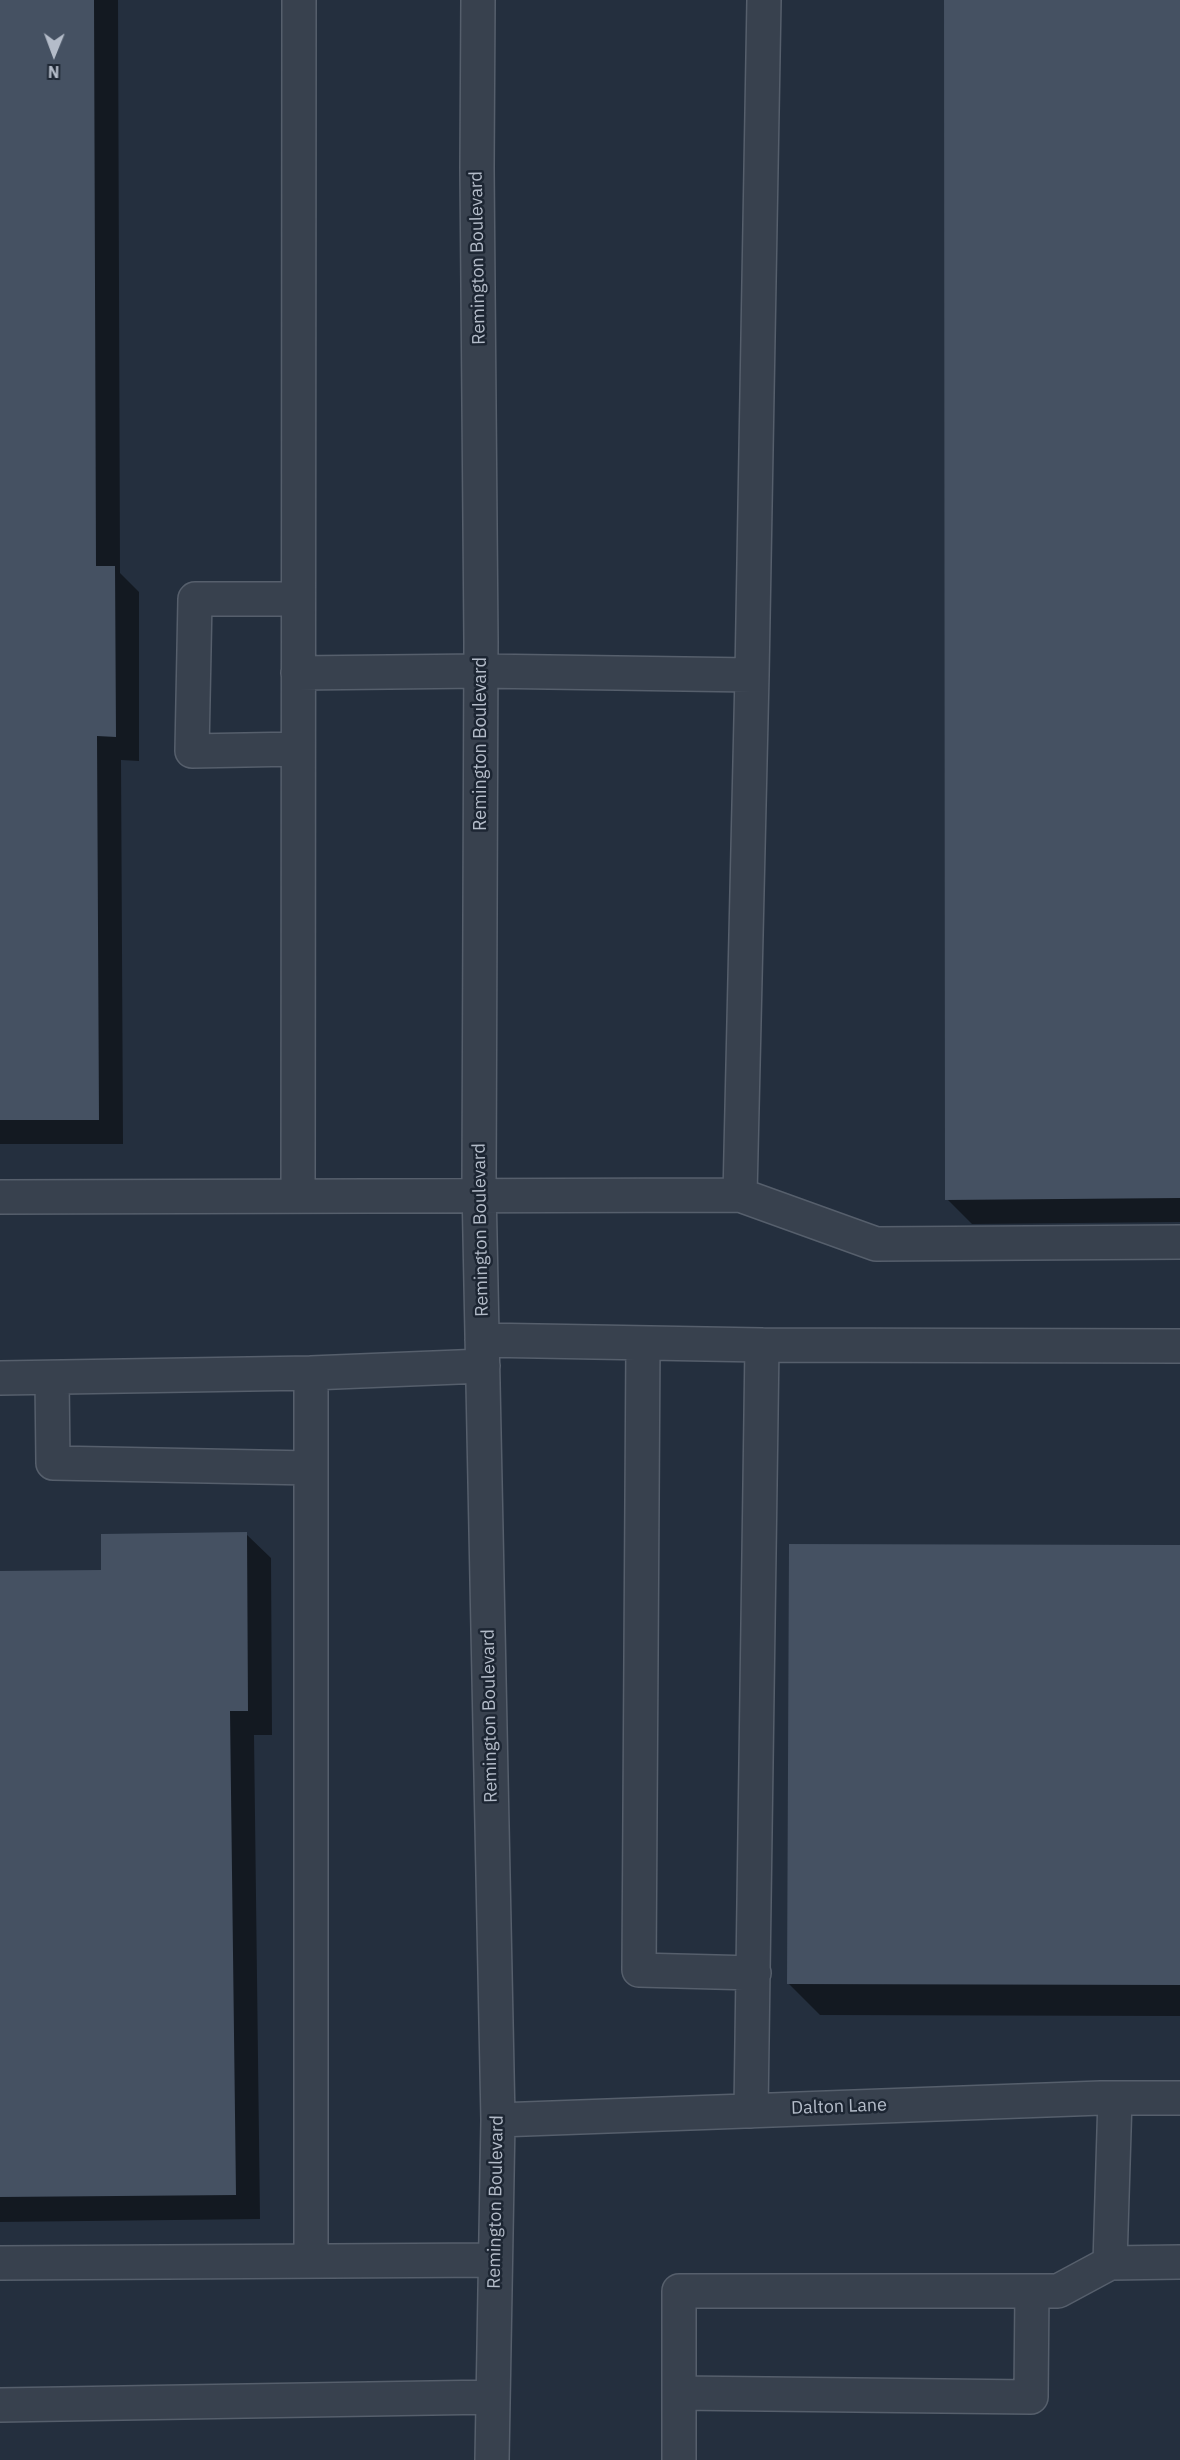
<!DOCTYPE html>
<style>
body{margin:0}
#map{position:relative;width:1180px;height:2460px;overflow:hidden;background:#242f3e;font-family:"IBM Plex Sans",sans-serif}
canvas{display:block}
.north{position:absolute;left:24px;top:24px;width:60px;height:60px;-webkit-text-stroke:4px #1d2633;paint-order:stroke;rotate:181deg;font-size:16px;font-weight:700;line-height:24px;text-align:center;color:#b4bcc9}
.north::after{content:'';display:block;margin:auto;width:21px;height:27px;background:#b4bcc9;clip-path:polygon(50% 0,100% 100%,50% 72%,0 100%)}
</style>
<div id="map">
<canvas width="1180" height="2460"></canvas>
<div class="north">N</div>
</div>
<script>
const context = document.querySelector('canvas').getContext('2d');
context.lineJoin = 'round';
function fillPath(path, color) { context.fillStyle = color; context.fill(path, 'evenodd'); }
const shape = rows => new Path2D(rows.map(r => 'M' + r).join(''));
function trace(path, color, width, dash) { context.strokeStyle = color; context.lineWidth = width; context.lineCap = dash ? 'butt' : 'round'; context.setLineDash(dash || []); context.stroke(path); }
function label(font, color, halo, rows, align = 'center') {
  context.font = font + ' "IBM Plex Sans",sans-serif'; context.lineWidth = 5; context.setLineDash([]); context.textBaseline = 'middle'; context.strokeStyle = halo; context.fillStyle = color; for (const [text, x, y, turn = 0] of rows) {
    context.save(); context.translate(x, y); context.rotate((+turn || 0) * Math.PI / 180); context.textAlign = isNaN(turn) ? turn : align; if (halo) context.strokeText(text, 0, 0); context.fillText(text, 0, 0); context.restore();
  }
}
const shadow = shape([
 [0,0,118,0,120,573,139,592,139,761,121,760,123,1144,0,1144],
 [946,0,1180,0,1180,1222,972,1224,947,1199],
 [246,1534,271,1558,272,1735,254,1735,260,2219,0,2222,0,1572,103,1571],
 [1180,1547,1180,2016,820,2015,788,1983]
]);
const building = shape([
 [0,0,94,0,96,566,115,566,116,737,97,736,99,1120,0,1120],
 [944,0,1180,0,1180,1198,945,1200],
 [247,1532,248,1711,230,1711,236,2195,0,2197,0,1571,101,1570,101,1534],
 [789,1544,1180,1545,1180,1985,787,1984]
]);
const minor = shape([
 [478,0,477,168,481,642,479,1187,498,2120,492,2460],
 [298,673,481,671,752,675,740,1195],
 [752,675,764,0],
 [298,749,192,751,195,599,298,599],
 [298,1196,299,0],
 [0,1197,740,1195,876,1244,1180,1242],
 [482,1340,762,1345,751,2111],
 [643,1343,639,1970,754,1973],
 [762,1345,1180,1346],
 [0,1378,311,1373],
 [52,1378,53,1463,311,1468],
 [1115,2098,1110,2263,1180,2262],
 [498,2120,1101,2098,1180,2098],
 [311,2261,311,1373,483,1366],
 [0,2263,495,2260],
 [679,2393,1031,2397,1032,2291],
 [0,2405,493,2397],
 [679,2460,679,2291,1058,2291,1110,2263]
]);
const streetNames = [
 ["Remington Boulevard",478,258,-91],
 ["Remington Boulevard",481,744,-90],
 ["Remington Boulevard",481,1230,-91],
 ["Remington Boulevard",490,1716,-91],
 ["Dalton Lane",839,2107,-2],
 ["Remington Boulevard",496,2202,-89]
];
fillPath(shadow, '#0007');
fillPath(building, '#455162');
trace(minor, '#565f6c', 36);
trace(minor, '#38414e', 33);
label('18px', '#b4bcc9', '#1d2633', streetNames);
</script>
